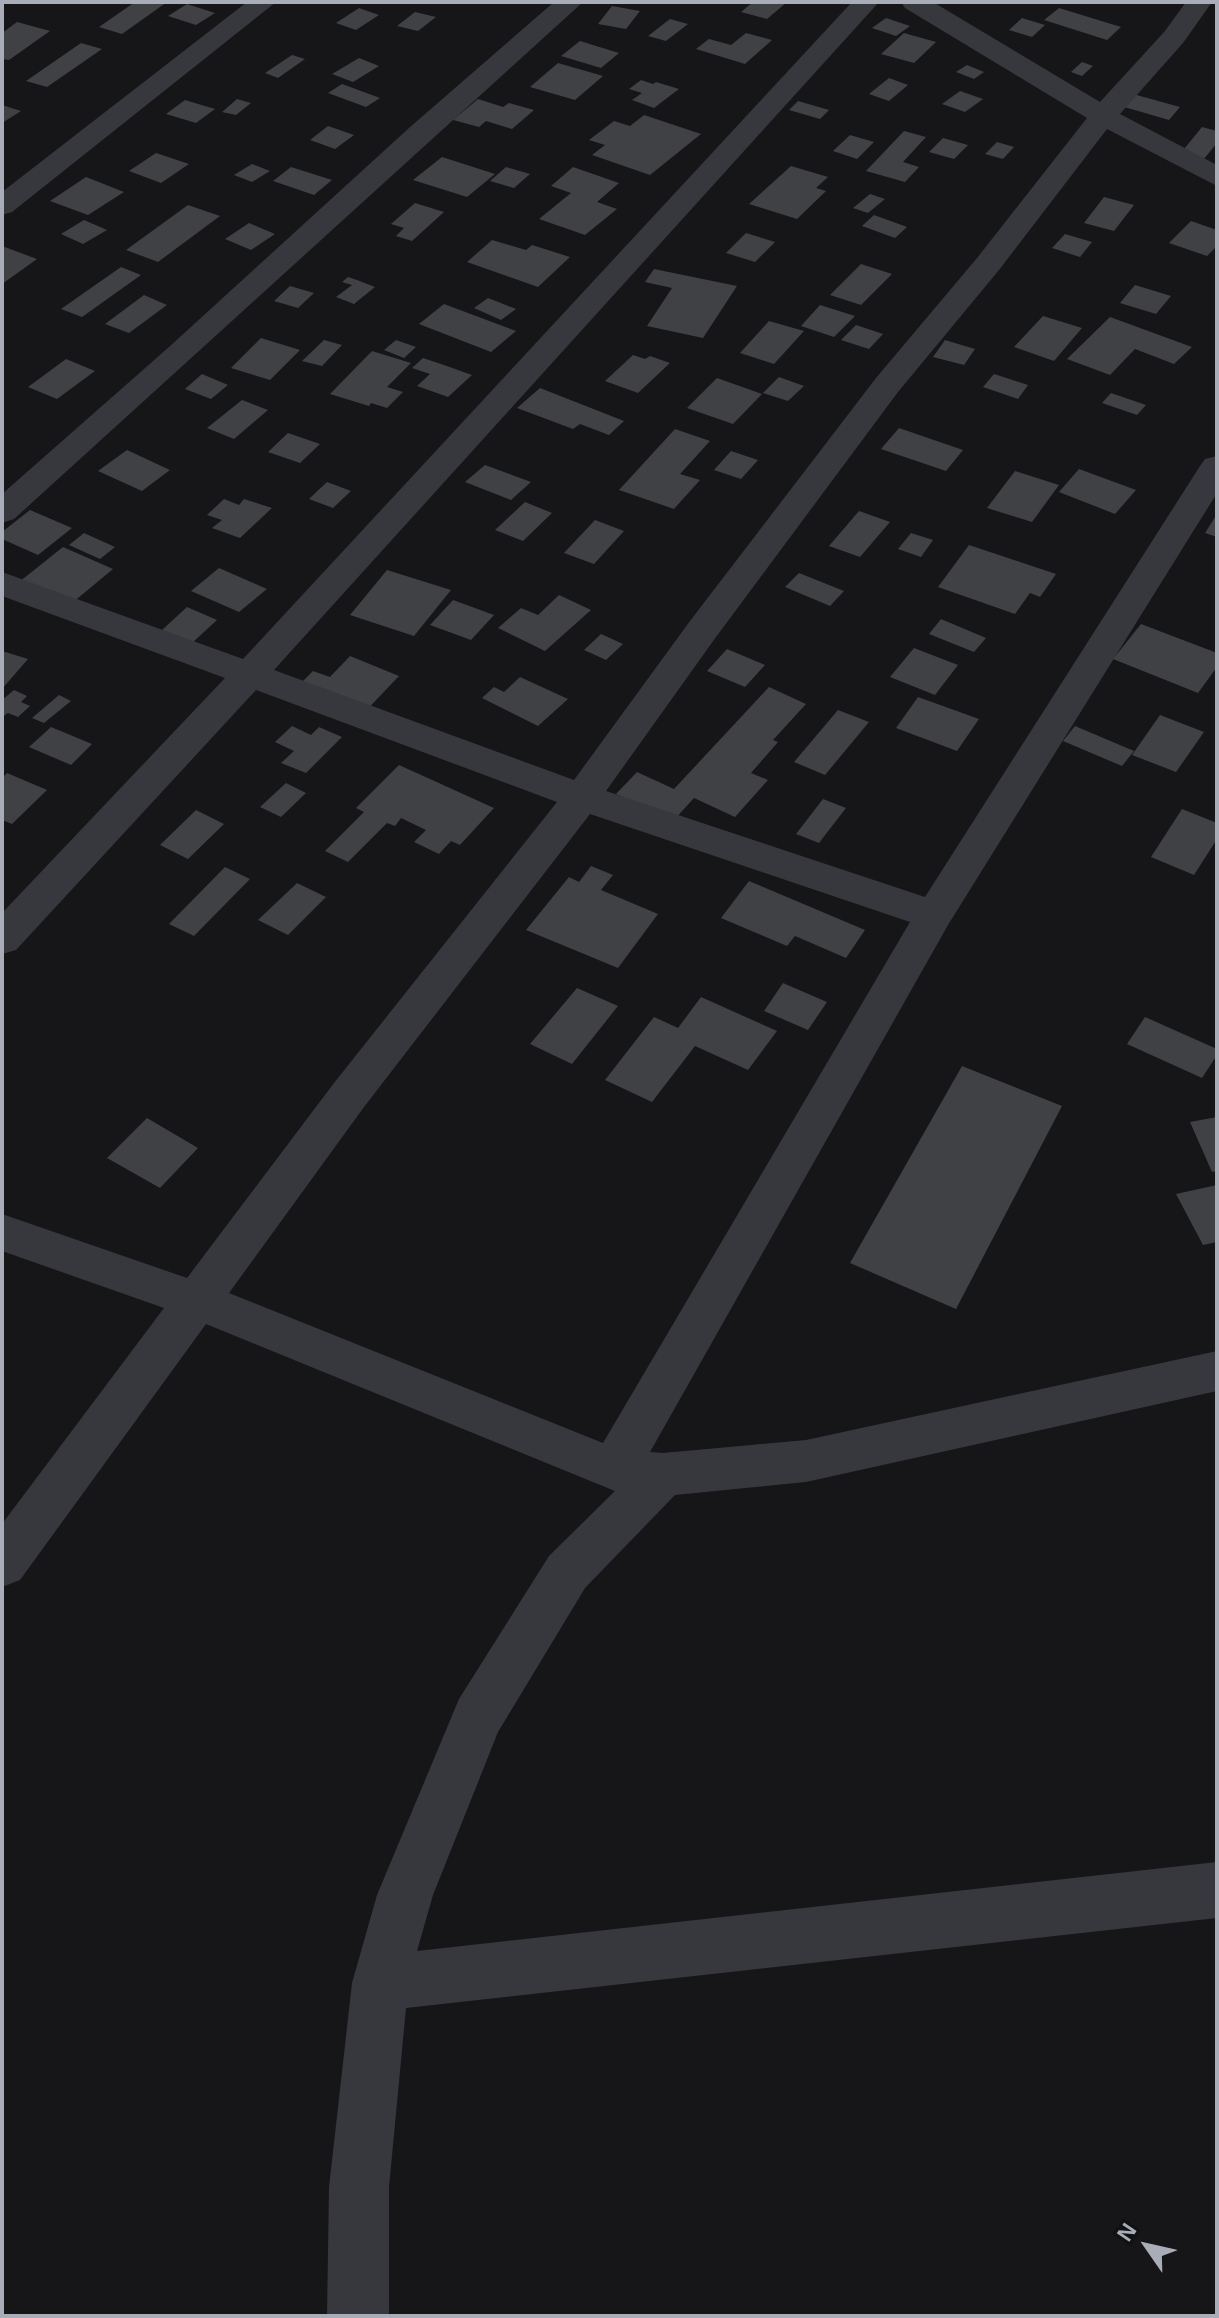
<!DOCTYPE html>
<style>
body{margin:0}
#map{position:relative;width:1219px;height:2318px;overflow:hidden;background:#161618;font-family:Arial,sans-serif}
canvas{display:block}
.frame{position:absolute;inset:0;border:4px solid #a8adb8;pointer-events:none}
.north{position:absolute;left:1107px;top:2206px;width:80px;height:80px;-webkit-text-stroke:6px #111113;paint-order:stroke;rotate:304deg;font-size:22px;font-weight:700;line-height:32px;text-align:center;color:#a8adb8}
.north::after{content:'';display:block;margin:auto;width:28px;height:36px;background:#a8adb8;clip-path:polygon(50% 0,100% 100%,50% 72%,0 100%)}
</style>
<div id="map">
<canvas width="1219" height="2318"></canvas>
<div class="frame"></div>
<div class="north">N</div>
</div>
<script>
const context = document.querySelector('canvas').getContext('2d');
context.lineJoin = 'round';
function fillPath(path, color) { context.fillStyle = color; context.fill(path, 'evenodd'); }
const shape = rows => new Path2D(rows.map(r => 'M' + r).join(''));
const building = shape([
 [135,2,167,2,122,34,99,27],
 [753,2,787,2,767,19,741,12],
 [187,4,215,13,196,25,168,16],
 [612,6,640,11,626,29,598,24],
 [359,8,379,15,356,30,336,23],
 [1059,8,1121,27,1107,40,1044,20],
 [415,12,436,17,418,31,397,26],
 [886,18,910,26,896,36,872,28],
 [1022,18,1045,25,1032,37,1009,30],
 [670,19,688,24,666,41,648,36],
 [17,22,50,31,9,60,2,59,2,33],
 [746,33,772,40,745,64,696,49,709,39,731,45],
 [904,33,936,42,914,63,881,54],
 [580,41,619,53,601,68,561,56],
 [81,43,102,49,47,87,26,81],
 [292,55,305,59,278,78,265,73],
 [359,58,379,66,353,82,332,74],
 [1082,62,1093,66,1082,76,1071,72],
 [558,63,603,76,575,100,530,87],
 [967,65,984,72,974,79,956,72],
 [889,78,908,85,889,101,869,94],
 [641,80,653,84,656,82,679,89,654,108,632,100,642,93,629,89],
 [342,84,380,98,366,107,328,93],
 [960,91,983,99,965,112,942,104],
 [1133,94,1180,107,1169,120,1121,106],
 [237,99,251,103,236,115,222,112],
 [478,99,503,107,509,103,534,110,512,129,486,121,479,127,453,120],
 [185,100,215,109,196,123,166,114],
 [798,101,829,110,820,119,789,110],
 [2,105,21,111,2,123],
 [644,115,701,134,650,175,592,155,605,145,589,140,614,121,630,126],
 [328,126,354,135,335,149,310,140],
 [1202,127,1217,131,1217,143,1203,160,1180,154],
 [904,131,926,137,903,162,919,167,905,182,866,171],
 [850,135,874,142,857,159,833,151],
 [943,138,968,145,954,159,929,152],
 [997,142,1014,147,1003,159,985,154],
 [156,153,189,164,161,183,129,171],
 [442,157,495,174,467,197,413,180],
 [252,164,270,171,252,182,234,175],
 [791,166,828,177,816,188,826,191,797,219,749,204],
 [291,167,332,180,314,195,273,181],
 [506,167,530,174,514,188,490,181],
 [573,167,619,183,597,202,617,209,585,235,539,219,571,193,551,186],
 [86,177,124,192,88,215,50,201],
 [870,194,885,199,868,213,853,208],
 [1104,197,1134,205,1114,231,1084,223],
 [415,203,444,212,412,241,396,236,404,228,391,224],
 [188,205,220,216,158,262,126,250],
 [874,215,907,227,895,238,862,226],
 [84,220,107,230,83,244,61,234],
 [1191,221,1217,230,1217,246,1207,256,1169,243],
 [249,223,275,234,251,250,225,239],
 [746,233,775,242,755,262,726,253],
 [1065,234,1092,242,1080,257,1052,248],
 [492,240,526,250,532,245,570,257,538,287,467,262],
 [2,246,37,259,2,284],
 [861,264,892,274,861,305,830,295],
 [121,267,141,275,82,317,61,309],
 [654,269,737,286,703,338,647,326,672,288,645,282],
 [348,277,357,280,375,287,354,304,336,297,352,285,342,282],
 [1135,285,1171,296,1156,314,1120,303],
 [290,286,314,293,298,308,274,301],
 [144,295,167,305,129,333,105,324],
 [488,298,516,309,501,320,474,308],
 [444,304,516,331,491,352,419,324],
 [820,305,855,316,834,337,801,326],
 [1043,316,1082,328,1054,361,1014,347],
 [1110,317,1192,347,1174,364,1135,349,1110,375,1067,359],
 [769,321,804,331,774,364,740,353],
 [856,325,883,334,869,349,841,340],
 [261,338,300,350,270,380,231,368],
 [324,340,342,345,322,366,302,361],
 [396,340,416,347,404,358,384,350],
 [945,340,975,349,964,365,933,357],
 [372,351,411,363,387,387,403,392,387,408,371,403,369,406,330,394],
 [633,355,645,359,650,356,670,363,638,393,605,381],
 [423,358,441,364,472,375,448,397,417,386,430,374,412,368],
 [66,359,95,371,57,399,28,387],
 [202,374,228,385,211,399,185,389],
 [994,374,1028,385,1018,399,983,387],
 [779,377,804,386,788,401,763,393],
 [717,378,762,394,733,424,687,408],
 [540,388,624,421,609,435,580,424,573,429,517,408],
 [1111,393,1146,405,1137,415,1102,403],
 [242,400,268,410,234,439,207,428],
 [899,428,963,450,946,471,881,449],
 [675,429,710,441,680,474,700,480,674,509,619,490],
 [288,433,320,444,300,463,268,452],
 [127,450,170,470,142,491,98,471],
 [731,451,758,460,741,479,714,470],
 [485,465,531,482,511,500,465,482],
 [1079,469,1136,490,1115,514,1059,492],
 [1015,471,1059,485,1032,522,987,508],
 [327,482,351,491,333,508,309,499],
 [224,499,239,505,244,499,272,508,240,538,212,528,222,520,207,515],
 [525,502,552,513,523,541,495,530],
 [30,510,72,528,38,555,2,539,2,532],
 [859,511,890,522,860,557,829,546],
 [1217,514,1217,537,1205,533],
 [595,520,624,531,594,564,564,553],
 [84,533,115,547,100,559,69,545],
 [911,533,933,540,921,557,898,549],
 [969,545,1056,574,1040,597,1030,593,1015,614,938,587],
 [63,547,113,569,60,613,9,590],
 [219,568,267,589,239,612,191,591],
 [387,570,451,590,414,636,350,615],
 [799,573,844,591,830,606,785,587],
 [559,595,591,610,545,651,498,628,521,608,538,615],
 [453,600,494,615,471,640,430,625],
 [187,607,217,620,192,643,162,630],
 [941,619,986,638,974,652,929,634],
 [1141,624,1217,653,1217,667,1198,693,1113,659],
 [601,634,623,644,606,660,584,650],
 [914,648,958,665,935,695,890,677],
 [727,649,765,665,745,687,707,671],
 [2,651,28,659,2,689],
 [350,656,399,676,360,717,294,690,313,671,330,677],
 [520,677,568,699,538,726,482,698,494,687,504,692],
 [769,687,806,704,773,740,778,742,751,773,768,780,735,817,694,798,673,821,616,794,637,772,674,789],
 [14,690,27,696,21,702,30,706,18,717,8,713,2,717,2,700],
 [59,695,71,701,44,723,32,718],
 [918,697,979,719,957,751,896,728],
 [838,710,869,722,825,775,794,762],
 [1160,715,1204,732,1176,772,1132,755],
 [292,726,311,735,319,727,342,737,306,773,281,763,294,751,275,742],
 [1075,726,1134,751,1122,766,1063,741],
 [51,727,92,744,71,765,29,747],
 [399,765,494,808,460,845,451,841,439,854,414,842,426,830,401,818,395,826,387,823,348,862,325,851,364,812,356,808],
 [7,773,47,790,12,824,2,820,2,778],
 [286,783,306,793,281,817,260,807],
 [823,799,846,808,819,843,796,834],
 [1182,809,1217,823,1217,839,1194,875,1151,857],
 [196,810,224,824,188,859,160,845],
 [591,866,613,875,601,890,658,914,618,968,526,930,569,877,579,882],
 [225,867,250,879,194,936,169,924],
 [749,881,865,930,846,958,795,936,787,946,721,918],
 [297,883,326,897,288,935,258,920],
 [783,983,827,1002,808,1030,764,1011],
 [577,988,618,1006,572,1064,530,1044],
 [701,997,777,1031,748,1070,695,1046,652,1102,605,1080,654,1017,678,1028],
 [1145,1017,1217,1049,1217,1055,1202,1078,1127,1044],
 [962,1066,1062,1106,956,1309,850,1263],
 [1217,1117,1217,1171,1212,1172,1190,1122],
 [147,1118,198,1148,160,1188,107,1158],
 [1217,1185,1217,1242,1203,1245,1176,1194]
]);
const street = shape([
 [247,2,276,2,12,212,2,215,2,192,247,2],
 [554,2,583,2,14,519,2,523,2,494,169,347,409,128,554,2],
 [852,2,879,2,274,670,574,780,690,621,876,378,977,258,1087,118,905,8,901,2,933,2,1100,102,1165,31,1186,2,1212,2,1183,43,1120,114,1217,165,1217,186,1107,129,999,270,898,392,716,637,606,791,925,897,1200,466,1205,459,1217,456,1217,493,948,925,650,1452,663,1453,806,1440,1217,1351,1217,1391,806,1482,675,1495,585,1588,498,1732,433,1895,417,1951,1217,1862,1217,1918,406,2008,389,2187,389,2316,327,2316,329,2187,352,1983,377,1895,459,1699,549,1556,615,1491,206,1324,20,1580,2,1587,2,1524,164,1308,2,1251,2,1214,187,1278,334,1083,557,802,256,690,16,950,2,954,2,913,225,678,2,596,2,572,243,659,852,2],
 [590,814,910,922,603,1443,229,1293,364,1107,590,814]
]);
fillPath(building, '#404145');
fillPath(street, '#37383d');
</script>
